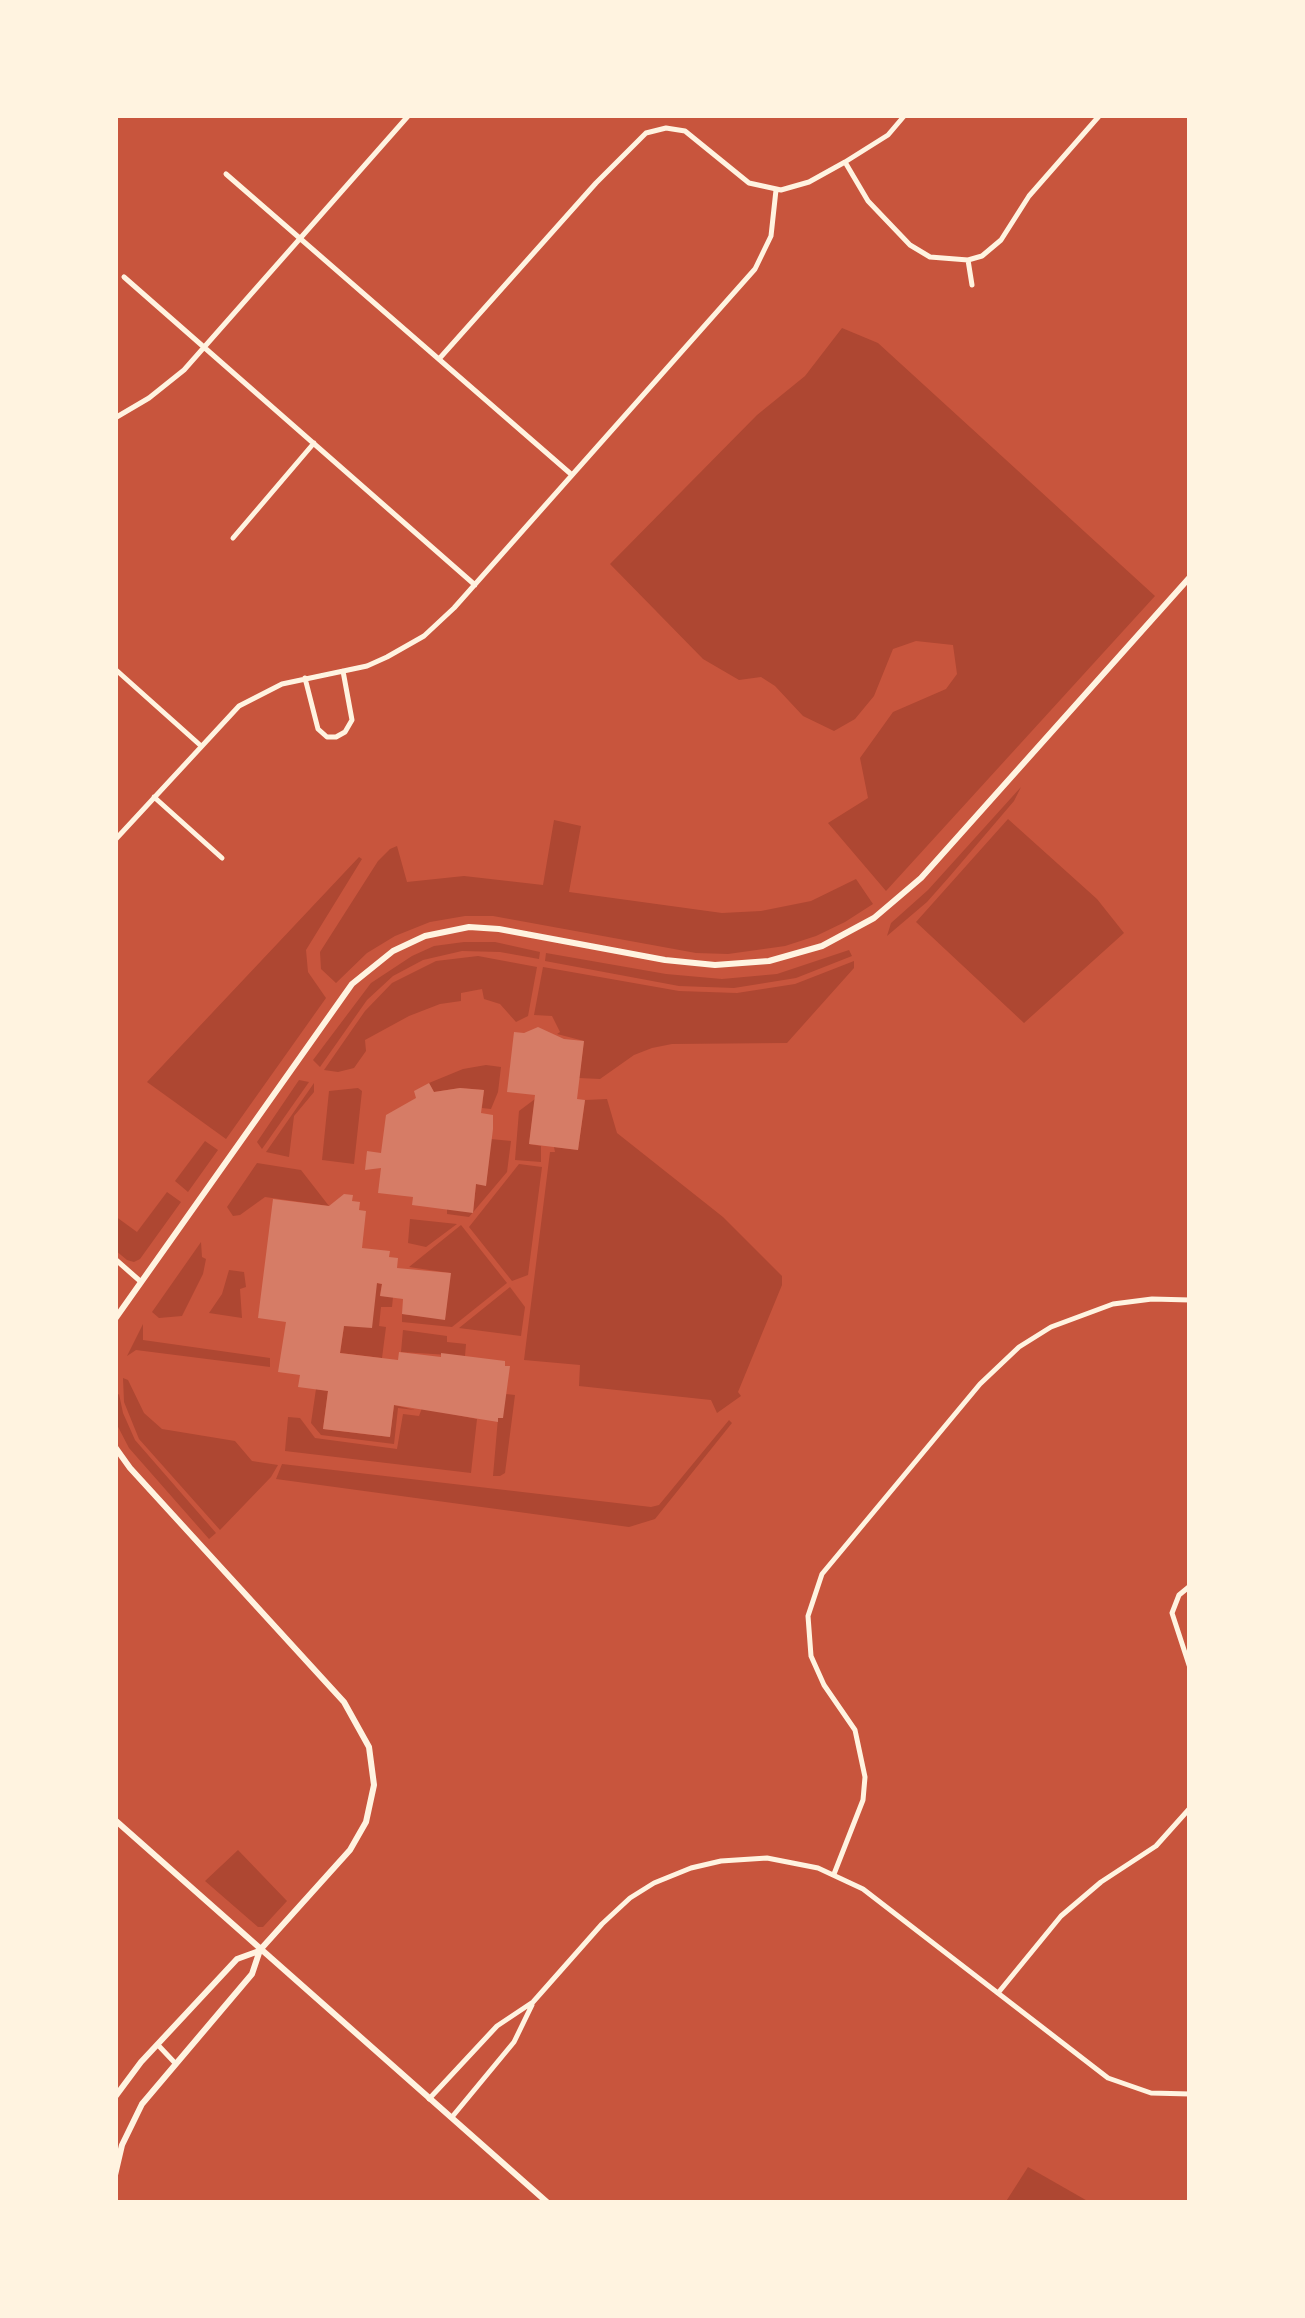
<!DOCTYPE html>
<style>
body{margin:0}
#map{position:relative;width:1305px;height:2318px;overflow:hidden;background:#c8553d;font-family:Signika,sans-serif}
canvas{display:block}
.frame{position:absolute;inset:0;border:118px solid #fff3e0;pointer-events:none}
</style>
<div id="map">
<canvas width="1305" height="2318"></canvas>
<div class="frame"></div>
</div>
<script>
const context = document.querySelector('canvas').getContext('2d');
context.lineJoin = 'round';
function fillPath(path, color) { context.fillStyle = color; context.fill(path, 'evenodd'); }
const shape = rows => new Path2D(rows.map(r => 'M' + r).join(''));
function trace(path, color, width, dash) { context.strokeStyle = color; context.lineWidth = width; context.lineCap = dash ? 'butt' : 'round'; context.setLineDash(dash || []); context.stroke(path); }
const green = shape([
 [842,328,878,343,1155,596,886,891,828,823,868,798,860,758,893,712,946,689,957,674,953,645,916,641,893,649,874,696,855,719,834,731,803,716,775,686,761,677,739,680,703,659,610,564,757,415,805,376],
 [1021,787,1014,801,950,876,927,902,887,936,891,923,928,890],
 [1008,819,1097,899,1124,933,1024,1023,916,922],
 [554,820,581,826,569,892,722,913,761,911,811,901,856,879,873,904,845,922,816,936,785,946,728,954,696,953,493,916,465,916,430,922,395,936,367,953,336,983,321,969,320,952,378,861,390,849,397,846,407,882,464,876,543,885],
 [359,857,362,859,306,950,308,972,326,998,226,1139,147,1082],
 [464,942,495,942,540,952,539,959,500,952,462,951,423,960,393,976,367,1000,320,1067,313,1060,371,983,412,956,434,946],
 [849,950,852,956,796,978,734,988,679,986,545,961,546,953,666,974,722,979,777,974],
 [478,956,537,967,528,1016,516,1022,500,1004,484,999,482,989,461,993,461,1001,440,1004,409,1016,365,1040,366,1051,354,1068,338,1072,324,1070,365,1011,392,983,436,961],
 [854,961,854,968,787,1043,672,1044,652,1048,634,1055,600,1079,579,1078,584,1041,557,1034,560,1032,552,1016,534,1015,543,967,679,991,737,993,795,984],
 [486,1065,501,1067,498,1092,491,1109,482,1108,484,1090,460,1088,434,1092,429,1083,463,1069],
 [299,1080,309,1082,262,1149,257,1142],
 [314,1083,314,1092,294,1116,289,1157,266,1152],
 [358,1088,362,1091,354,1164,322,1160,329,1091],
 [535,1099,529,1144,541,1146,541,1162,515,1160,519,1111],
 [607,1099,617,1133,723,1217,782,1276,782,1285,738,1392,741,1396,717,1413,711,1400,579,1386,580,1365,524,1360,550,1152,555,1152,554,1147,578,1150,585,1100],
 [491,1139,511,1141,507,1172,469,1217,447,1214,447,1209,473,1212,476,1184,486,1185],
 [205,1141,218,1150,188,1192,175,1181],
 [257,1163,301,1170,329,1206,265,1197,240,1215,233,1216,227,1207],
 [519,1164,542,1167,528,1275,512,1281,469,1227],
 [167,1192,181,1202,140,1259,134,1262,127,1260,115,1250,115,1216,137,1232],
 [410,1219,457,1224,426,1247,408,1243],
 [461,1225,507,1283,452,1327,402,1322,402,1314,445,1319,450,1273,409,1267],
 [201,1242,202,1257,206,1259,203,1274,182,1316,159,1318,152,1312],
 [229,1270,244,1272,246,1287,240,1289,242,1318,209,1313,222,1294],
 [377,1283,382,1284,380,1295,393,1297,392,1307,381,1307,379,1326,386,1327,382,1358,340,1353,344,1326],
 [510,1287,525,1307,521,1336,459,1328],
 [143,1324,143,1340,270,1358,270,1367,136,1350,127,1356],
 [403,1330,447,1336,447,1342,466,1344,465,1356,401,1352],
 [123,1378,128,1380,144,1413,162,1429,235,1441,252,1461,278,1465,271,1477,220,1530,139,1439,124,1402],
 [316,1389,328,1391,323,1429,390,1437,394,1405,415,1410,398,1408,394,1444,321,1435,311,1423],
 [119,1394,123,1413,135,1440,216,1533,209,1539,129,1448,115,1421,115,1397],
 [506,1394,515,1395,505,1473,500,1476,493,1476,498,1418],
 [422,1408,477,1419,471,1473,285,1451,288,1417,300,1418,315,1438,397,1449,403,1414,419,1416],
 [729,1420,732,1423,655,1519,629,1527,276,1479,282,1464,651,1507,659,1505],
 [238,1850,287,1901,263,1927,258,1927,205,1881],
 [1028,2167,1091,2203,1005,2203]
]);
const building = shape([
 [538,1027,564,1039,584,1041,577,1099,585,1100,578,1150,529,1144,535,1095,507,1092,514,1032,524,1033],
 [429,1083,434,1092,460,1088,484,1090,481,1113,493,1115,493,1129,486,1186,476,1184,473,1213,412,1205,413,1197,378,1193,381,1168,365,1170,367,1151,381,1153,386,1115,416,1098,414,1091],
 [344,1194,353,1195,352,1201,360,1202,359,1210,366,1211,362,1248,390,1251,389,1257,398,1258,397,1268,451,1273,445,1320,402,1314,403,1299,380,1296,382,1284,377,1283,372,1328,344,1326,340,1353,398,1360,399,1352,441,1357,441,1353,505,1361,505,1366,510,1366,503,1418,498,1418,498,1422,394,1405,390,1437,323,1429,328,1391,298,1387,300,1375,278,1372,286,1322,258,1318,273,1199,329,1206]
]);
const minor = shape([
 [845,162,868,201,910,245,930,257,968,260,982,256,1001,240,1029,196,1100,115],
 [226,174,572,475],
 [968,260,972,285],
 [124,277,475,585],
 [439,359,596,183,646,133,666,128,685,131,749,183,781,190,809,182,845,162,888,135,905,115],
 [115,418,149,398,184,370,409,115],
 [233,538,314,443],
 [115,669,200,745],
 [305,678,318,729,327,737,336,737,345,732,352,720,343,671],
 [154,797,222,858],
 [115,840,239,706,282,684,367,666,387,657,424,636,454,608,755,269,771,236,776,190],
 [115,1259,140,1281],
 [1190,1586,1179,1595,1172,1613,1190,1668],
 [834,1874,863,1800,865,1777,855,1730,824,1685,811,1656,808,1616,822,1574,980,1384,1019,1347,1051,1327,1113,1304,1152,1299,1190,1300],
 [998,1993,1061,1916,1101,1882,1156,1846,1190,1808],
 [158,2045,175,2063],
 [429,2099,497,2026,533,2002,602,1924,630,1898,654,1883,691,1868,721,1861,767,1858,818,1868,863,1889,1108,2078,1151,2093,1190,2094],
 [452,2117,514,2042,532,2005]
]);
const tertiary = shape([
 [115,1319,352,984,393,951,425,936,469,927,499,929,665,960,715,965,769,961,822,946,874,918,921,878,1190,577],
 [115,1447,130,1468,344,1702,369,1747,374,1785,366,1822,350,1850,260,1950,252,1974,142,2104,122,2145,115,2175],
 [115,1820,548,2203],
 [115,2097,141,2062,237,1959,259,1951]
]);
fillPath(green, '#ae4732');
fillPath(building, '#d67c66');
trace(minor, '#fff3e0', 5);
trace(tertiary, '#fff3e0', 6);
</script>
